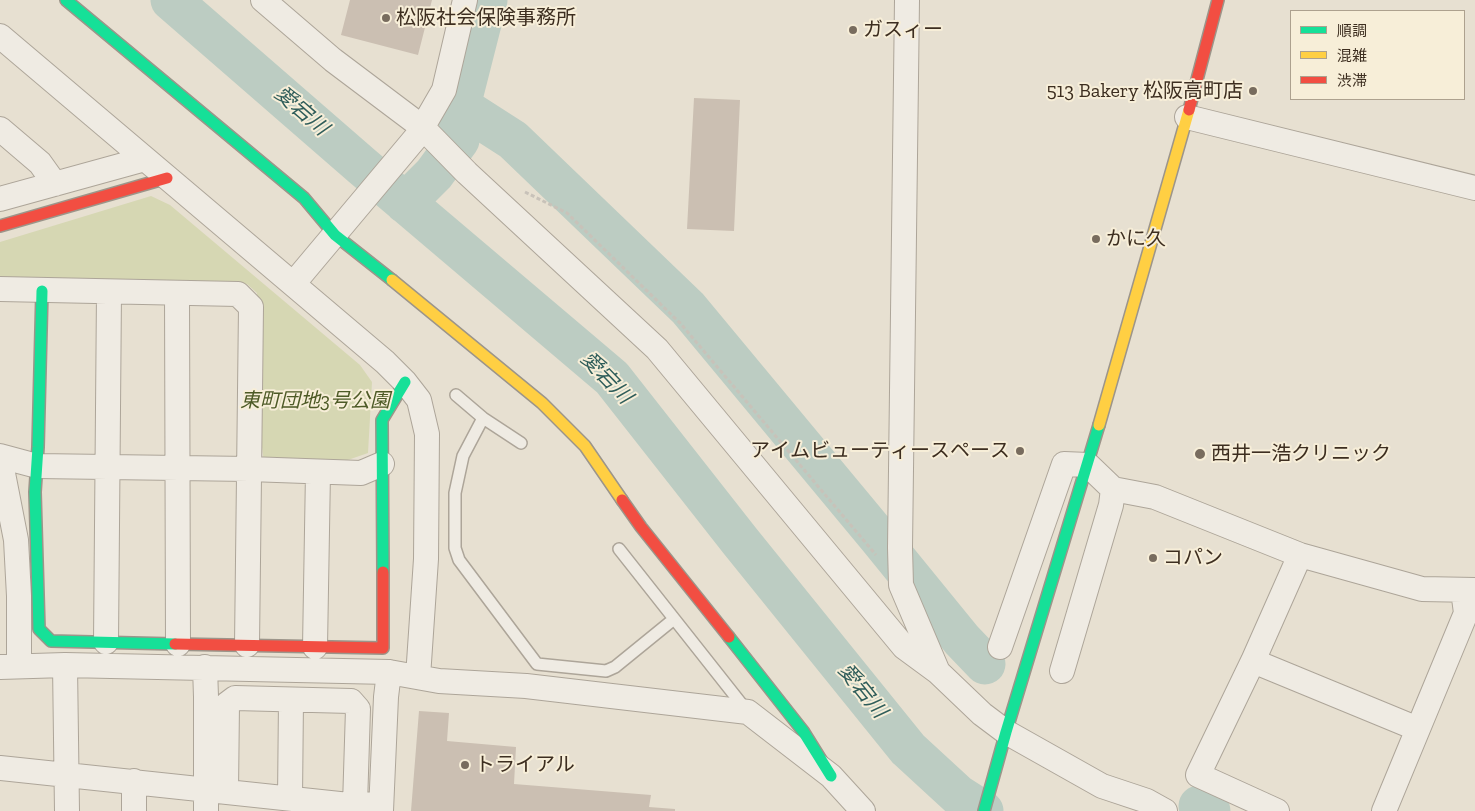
<!DOCTYPE html>
<meta charset="utf-8">
<style>
body{margin:0}
#map{position:relative;width:1475px;height:811px;overflow:hidden;background:#e7e0d1;font-family:"Zilla Slab","Noto Sans JP",serif}
canvas{display:block}
.legend{position:absolute;left:1290px;top:10px;width:175px;height:90px;box-sizing:border-box;background:#f7eed8;border:1px solid #ada18e;margin:0;padding:6px 9px;list-style:none;font-size:15px;color:#3d2e20}
.legend li{display:flex;align-items:center;gap:10px;height:25px}
.legend b{width:25px;border:1px solid #ada18e}
</style>
<div id="map">
<canvas width="1475" height="811"></canvas>
<ul class="legend">
<li><b style="height:6px;background:#16e098"></b>順調</li>
<li><b style="height:6px;background:#ffcf43"></b>混雑</li>
<li><b style="height:6px;background:#f24e42"></b>渋滞</li>
</ul>
</div>
<script>
const context = document.querySelector('canvas').getContext('2d');
context.lineJoin = 'round';
function fillPath(path, color) { context.fillStyle = color; context.fill(path, 'evenodd'); }
const shape = rows => new Path2D(rows.map(r => 'M' + r).join(''));
function trace(path, color, width, dash) { context.strokeStyle = color; context.lineWidth = width; context.lineCap = dash ? 'butt' : 'round'; context.setLineDash(dash || []); context.stroke(path); }
function label(font, color, halo, rows, align = 'center') {
  context.font = font + ' "Zilla Slab","Noto Sans JP",serif'; context.lineWidth = 4; context.setLineDash([]); context.textBaseline = 'middle'; context.strokeStyle = halo; context.fillStyle = color; for (const [text, x, y, turn = 0] of rows) {
    context.save(); context.translate(x, y); context.rotate((+turn || 0) * Math.PI / 180); context.textAlign = isNaN(turn) ? turn : align; if (halo) context.strokeText(text, 0, 0); context.fillText(text, 0, 0); context.restore();
  }
}
const green = shape([
 [151,196,170,205,360,365,372,382,368,453,342,462,264,462,261,440,257,293,247,284,0,279,0,242]
]);
const river = shape([
 [171,0,362,166,612,378,740,541,908,749,958,795,983,811],
 [460,106,513,140,688,308,879,538,962,640,985,664],
 [405,203,434,174,459,140,460,106,487,0],
 [1199,806,1210,811]
]);
const building = shape([
 [350,0,432,0,418,55,341,35],
 [694,98,740,100,734,231,687,229],
 [419,711,449,713,447,741,516,747,514,784,651,795,649,807,675,809,675,811,411,811]
]);
const path = shape([
 [525,192,567,213,681,324,876,555]
]);
const lane = shape([
 [456,395,483,418,521,443],
 [483,418,463,456,455,493,455,548,459,560,537,664,606,671,615,667,674,619],
 [619,549,747,711]
]);
const street = shape([
 [263,0,333,60,422,127,467,173,657,349,904,647,938,672],
 [907,0,900,548,901,585,938,672,982,714,1006,732,1102,786,1147,801,1165,811],
 [0,36,385,362,405,382,419,400,427,434,426,559,418,677],
 [1187,117,1475,188],
 [0,129,40,163,55,184],
 [0,199,145,159],
 [293,284,418,135,444,90,465,0],
 [0,289,238,294,251,307,247,645],
 [177,293,178,644],
 [0,456,37,466,249,469,361,473,382,464],
 [0,458,16,540,19,596,19,666],
 [106,642,109,292],
 [315,647,318,472],
 [1000,647,1064,464,1088,465,1113,489,1155,497,1300,555,1422,589,1475,590],
 [1253,661,1418,729],
 [65,665,67,811],
 [0,667,65,665,389,672,439,681,526,686,748,712,831,776,863,811],
 [205,667,206,697,206,811],
 [1062,671,1111,505,1113,489],
 [0,768,349,805,381,804],
 [134,781,134,811],
 [226,791,227,704,235,698,351,701,358,709,355,805],
 [290,798,291,700],
 [381,811,386,697,389,672],
 [1277,811,1198,775,1253,661,1300,555],
 [1384,811,1466,613,1463,590]
]);
const fast = shape([
 [66,0,304,198,335,235,392,280],
 [42,291,38,447,35,492,39,629,51,641,175,644],
 [383,572,382,420,405,382],
 [729,637,803,731,831,776],
 [984,811,1006,732,1099,425]
]);
const slow = shape([
 [392,280,542,403,585,446,622,500],
 [1099,425,1189,110]
]);
const jam = shape([
 [1189,110,1218,0],
 [0,226,167,178],
 [622,500,641,527,729,637],
 [175,644,383,648,383,572]
]);
const markers = [
 [386,18,5,"#786c5e"],
 [853,30,5,"#786c5e"],
 [1253,91,5,"#786c5e"],
 [1096,239,5,"#786c5e"],
 [1020,451,5,"#786c5e"],
 [1200,454,6,"#786c5e"],
 [1153,558,5,"#786c5e"],
 [465,765,5,"#786c5e"]
];
const poiNames = [
 ["松阪社会保険事務所",396,18],
 ["ガスィー",863,30],
 ["513 Bakery 松阪高町店",1243,91,"right"],
 ["かに久",1106,239],
 ["アイムビューティースペース",1010,451,"right"],
 ["西井一浩クリニック",1211,454],
 ["コパン",1163,558],
 ["トライアル",475,765]
];
const parkNames = [
 ["東町団地3号公園",315,401]
];
const waterNames = [
 ["愛宕川",301,111,41],
 ["愛宕川",606,378,46],
 ["愛宕川",862,691,51]
];
fillPath(green, '#d6d7b3');
trace(river, '#bcccc2', 41);
fillPath(building, '#cbbfb2');
trace(lane, '#ada599', 14);
trace(street, '#ada599', 26);
trace(fast, '#9c958a', 14);
trace(slow, '#9c958a', 14);
trace(jam, '#9c958a', 14);
trace(path, '#c8c2b9', 3, [4, 2.5]);
trace(lane, '#efebe3', 11);
trace(street, '#efebe3', 24);
trace(fast, '#16e098', 11);
trace(slow, '#ffcf43', 11);
trace(jam, '#f24e42', 11);
for (const [x, y, r, color] of markers) { const dot = new Path2D(); dot.arc(x, y, r, 0, 2 * Math.PI); context.fillStyle = color; context.fill(dot); trace(dot, '#f7eed8', 2); }
label('20px', '#3d2e20', '#f7eed8', poiNames, 'left');
label('italic 20px', '#4d5a26', '#f7eed8', parkNames);
label('italic 21px', '#2f5d5a', '#f7eed8', waterNames);
</script>
